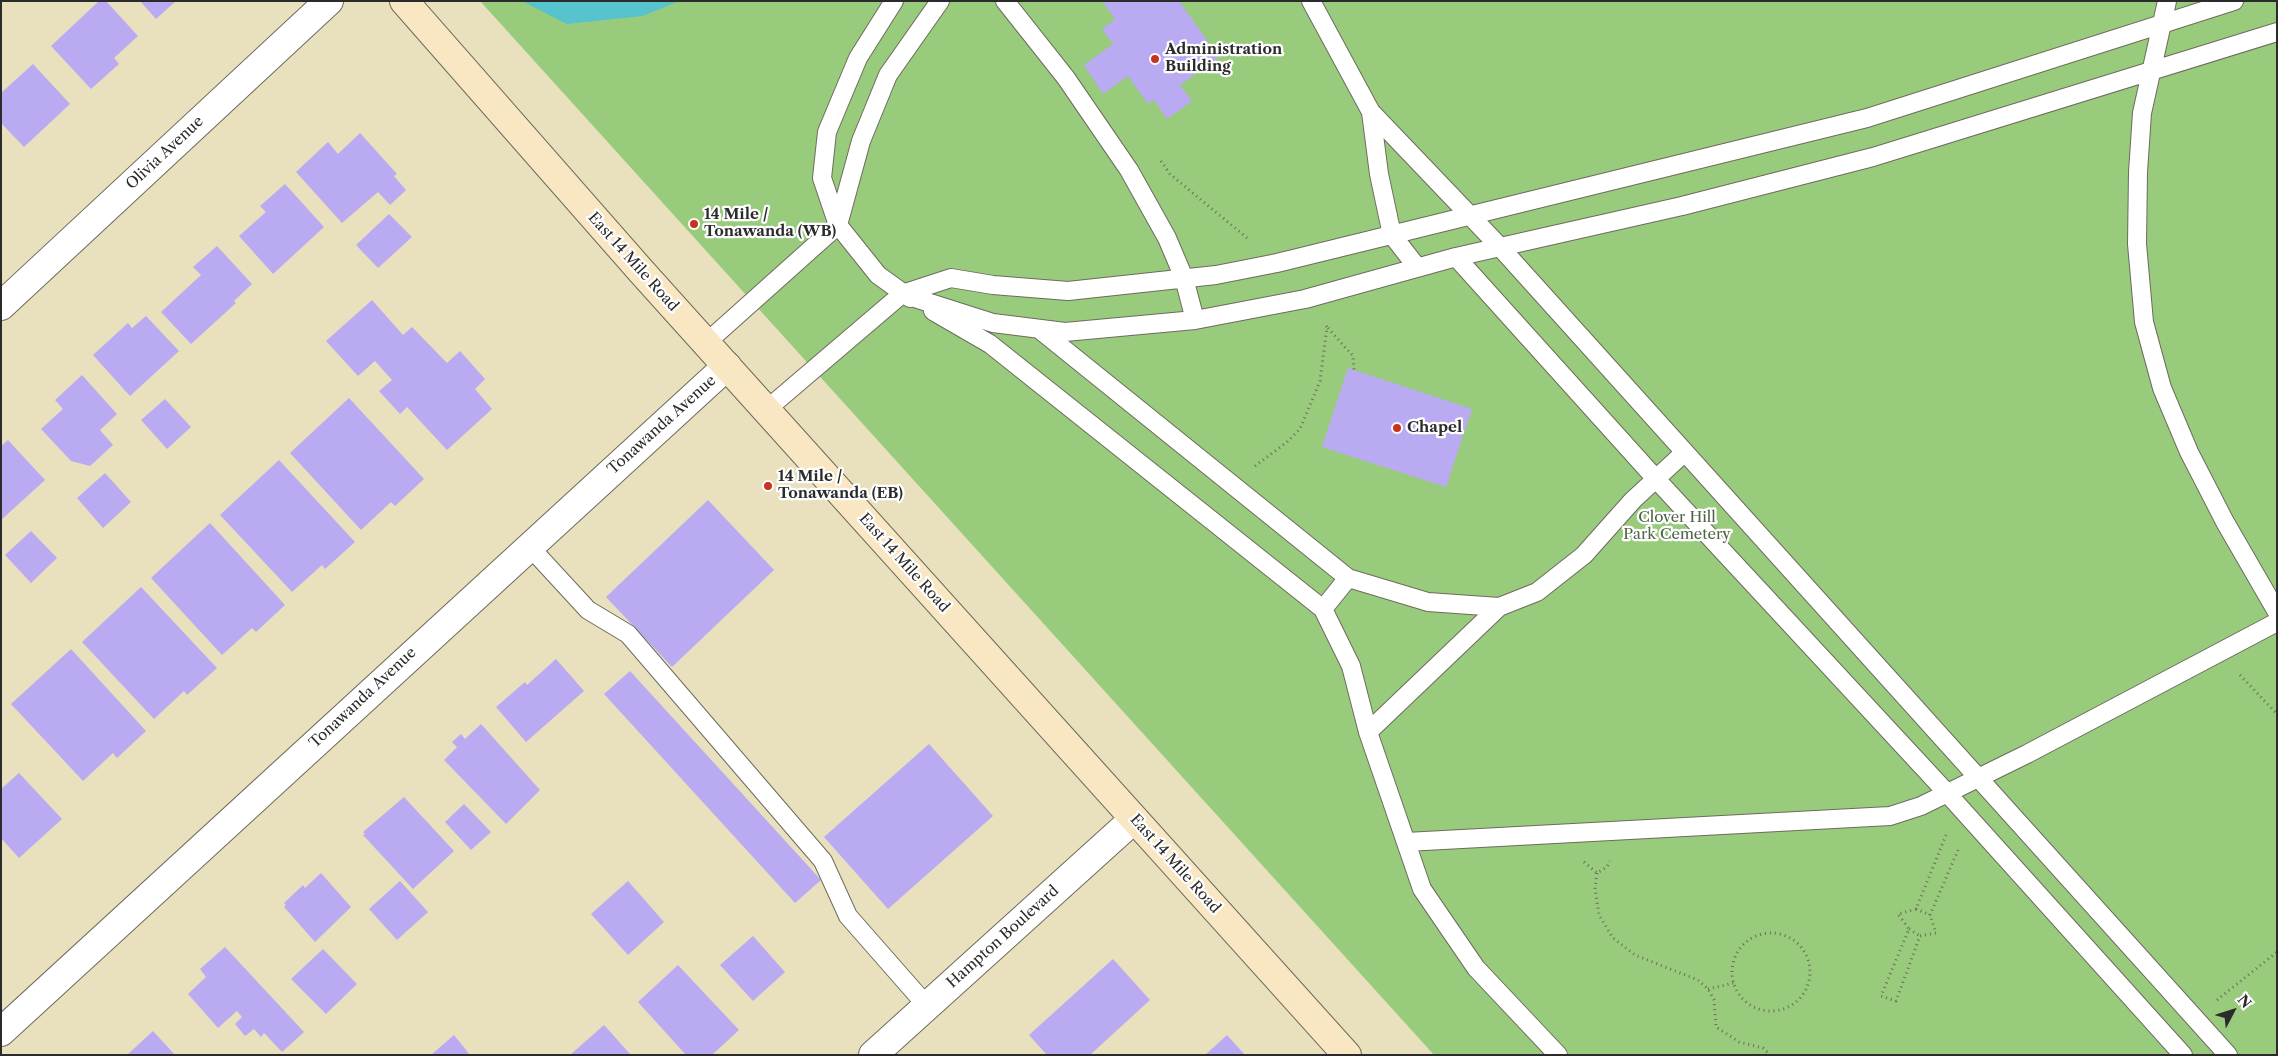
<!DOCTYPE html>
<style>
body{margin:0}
#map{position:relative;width:2278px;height:1056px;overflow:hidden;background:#e9e1bd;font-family:"Libre Caslon Text",serif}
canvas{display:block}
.frame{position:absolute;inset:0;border:2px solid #2b2b2b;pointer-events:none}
.north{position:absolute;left:2208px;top:986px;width:50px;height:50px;-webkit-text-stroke:4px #fff;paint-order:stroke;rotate:50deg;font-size:14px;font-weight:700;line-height:20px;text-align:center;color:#2b2b2b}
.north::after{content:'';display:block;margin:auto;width:18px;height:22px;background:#2b2b2b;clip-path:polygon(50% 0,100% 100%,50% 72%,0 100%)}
</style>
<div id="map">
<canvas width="2278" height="1056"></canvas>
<div class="frame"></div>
<div class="north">N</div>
</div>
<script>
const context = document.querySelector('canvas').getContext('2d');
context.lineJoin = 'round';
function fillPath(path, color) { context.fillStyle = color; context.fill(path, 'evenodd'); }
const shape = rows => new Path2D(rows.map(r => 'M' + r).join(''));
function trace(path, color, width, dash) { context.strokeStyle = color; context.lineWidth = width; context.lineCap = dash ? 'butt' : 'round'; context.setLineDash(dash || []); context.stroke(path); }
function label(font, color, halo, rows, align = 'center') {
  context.font = font + ' "Libre Caslon Text",serif'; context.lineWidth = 4.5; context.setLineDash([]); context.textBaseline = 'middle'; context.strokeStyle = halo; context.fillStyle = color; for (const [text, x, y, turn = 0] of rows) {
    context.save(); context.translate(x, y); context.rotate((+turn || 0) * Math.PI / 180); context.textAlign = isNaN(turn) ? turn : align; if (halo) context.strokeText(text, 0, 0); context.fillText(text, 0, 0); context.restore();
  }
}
const green = shape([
 [480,1,2277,1,2277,1055,1434,1055]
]);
const water = shape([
 [522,1,679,1,643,16,567,24]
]);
const building = shape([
 [99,1,106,1,138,36,114,58,119,64,91,89,51,46],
 [140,1,176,1,156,19],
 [1102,1,1179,1,1219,57,1180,85,1192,101,1167,119,1154,100,1148,104,1128,76,1103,94,1084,65,1113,44,1102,29,1115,19],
 [33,64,70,104,24,147,1,123,1,93],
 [360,133,397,174,394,176,406,190,390,205,378,192,342,223,296,172,328,142,338,154],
 [285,184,324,227,273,274,239,236,266,212,260,206],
 [389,214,412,237,378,268,356,245],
 [217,246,252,284,234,301,236,303,191,344,161,312,201,275,193,267],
 [372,300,403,335,412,327,447,363,460,351,485,379,475,389,492,409,447,450,407,407,400,414,379,391,392,380,375,361,358,376,326,341],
 [146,316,179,351,130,396,93,355,128,323,132,328],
 [1348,368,1472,409,1446,487,1322,447],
 [82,375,117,414,100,430,113,445,90,466,71,461,41,429,63,409,55,400],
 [349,398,424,479,395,506,391,502,361,530,290,453],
 [165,399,191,427,167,449,141,420],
 [8,440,45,480,1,520,1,446],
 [279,460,355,542,325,569,322,565,292,592,220,515],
 [105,473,131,502,103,528,77,498],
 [708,500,774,570,672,667,606,597],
 [210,523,285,605,256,632,252,628,222,655,151,578],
 [31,531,57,558,31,583,5,555],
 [141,587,217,668,187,695,184,691,154,719,82,642],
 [71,649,146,731,117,758,113,753,83,781,11,704],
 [556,659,584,691,526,742,496,707,525,682,527,685],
 [630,671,821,880,795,903,604,694],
 [481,724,540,790,506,824,444,760,457,747,452,742,461,734,465,739],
 [929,744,993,816,888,909,824,837],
 [19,773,62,819,19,858,1,838,1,789],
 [404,797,454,851,413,889,363,835,365,834,363,832],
 [464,804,491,832,471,850,445,822],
 [321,873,351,907,315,942,284,907,286,905,284,903,303,885,305,888],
 [400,881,428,912,397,940,369,909],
 [628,881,664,922,628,955,591,914],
 [753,936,785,972,753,1001,720,965],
 [225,947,304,1032,282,1052,264,1033,261,1037,254,1029,245,1036,235,1024,242,1017,237,1011,218,1028,188,994,206,977,200,969],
 [323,949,357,984,326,1014,291,979],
 [1113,959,1150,1000,1090,1055,1047,1055,1029,1035],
 [678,965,739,1030,712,1055,686,1055,638,1002],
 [604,1025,631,1055,570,1055],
 [153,1031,175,1055,127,1055],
 [454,1035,470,1055,431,1055],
 [1227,1035,1245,1055,1205,1055]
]);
const path = shape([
 [1161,161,1170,174,1247,238],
 [1328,328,1353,356,1354,370],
 [1255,466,1287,442,1300,429,1320,381,1327,327,1325,324],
 [2240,675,2277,714],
 [1946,835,1916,909,1898,914,1909,929,1881,996,1896,1001,1920,936,1936,933,1930,915,1958,850],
 [1584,862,1597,873,1607,867,1610,861],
 [1597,873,1595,888,1599,915,1613,938,1635,955,1698,980,1708,989,1714,1000,1716,1027,1739,1042,1763,1048,1770,1055],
 [1916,909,1930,915],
 [1909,929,1920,936],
 '1732 972a39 39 0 1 1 78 0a39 39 0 1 1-78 0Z',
 [1708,989,1734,983],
 [2217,1000,2277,952]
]);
const lane = shape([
 [894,1,858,58,827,132,822,178,838,225,878,275,910,298],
 [1005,1,1066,78,1129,170,1167,238,1184,278,1195,320],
 [1311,1,1371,112,1500,247,2228,1055],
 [2167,1,2142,113,2138,172,2137,244,2144,322,2162,388,2189,452,2225,522,2277,612],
 [1371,112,1379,174,1392,235,1417,267],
 [1456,257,1656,479,1947,793,2183,1055],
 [902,294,993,323,1065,332,1195,320,1305,299,1456,257,1682,206,1873,157,2277,32],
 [933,311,990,344,1323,609,1351,666,1368,732,1422,889,1476,968,1558,1055],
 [1039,329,1348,578,1428,602,1499,607],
 [706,343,838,225,861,141,888,75,940,1],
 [766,410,902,294,951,278,993,285,1068,291,1216,275,1277,263,1867,118,2234,1],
 [529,546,588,610,628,634,823,861,848,916,927,1006],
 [1323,609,1348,578],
 [1368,732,1499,607,1537,592,1584,555,1633,500,1685,452],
 [1406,842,1890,816,1921,806,2027,754,2277,622]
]);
const street = shape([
 [1,306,329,1],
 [1,1032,727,366],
 [873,1055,1134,819]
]);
const secondary = shape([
 [404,1,641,271,1347,1055]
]);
const markers = [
 [1155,59,5,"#c8321e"],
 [694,224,5,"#c8321e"],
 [1397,428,5,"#c8321e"],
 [768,486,5,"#c8321e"]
];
const poiNames = [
 ["Administration",1165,50],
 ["Building",1165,67],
 ["14 Mile /",704,215],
 ["Tonawanda (WB)",704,232],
 ["Chapel",1407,428],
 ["14 Mile /",778,477],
 ["Tonawanda (EB)",778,494]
];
const streetNames = [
 ["Olivia Avenue",165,153,-43],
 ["East 14 Mile Road",633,262,48],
 ["Tonawanda Avenue",662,425,-42],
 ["East 14 Mile Road",904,563,48],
 ["Tonawanda Avenue",363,698,-43],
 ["East 14 Mile Road",1175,864,48],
 ["Hampton Boulevard",1003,937,-42]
];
const parkNames = [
 ["Clover Hill",1677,518],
 ["Park Cemetery",1677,535]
];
fillPath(green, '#98cc7c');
fillPath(water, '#56c3cd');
fillPath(building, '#b9aaf2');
trace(lane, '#6e6b5e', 20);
trace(street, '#6e6b5e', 30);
trace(secondary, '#6e6b5e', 30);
trace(path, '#6e6b5e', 3, [1, 4]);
trace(lane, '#fff', 18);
trace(street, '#fff', 28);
trace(secondary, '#f9e7c3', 28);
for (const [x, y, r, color] of markers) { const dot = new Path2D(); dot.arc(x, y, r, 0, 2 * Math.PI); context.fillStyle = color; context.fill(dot); trace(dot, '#fff', 2); }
label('bold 15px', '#2b2b2b', '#fff', poiNames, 'left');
label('15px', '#2b2b2b', '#fff', streetNames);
label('15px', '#516347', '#fff', parkNames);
</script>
